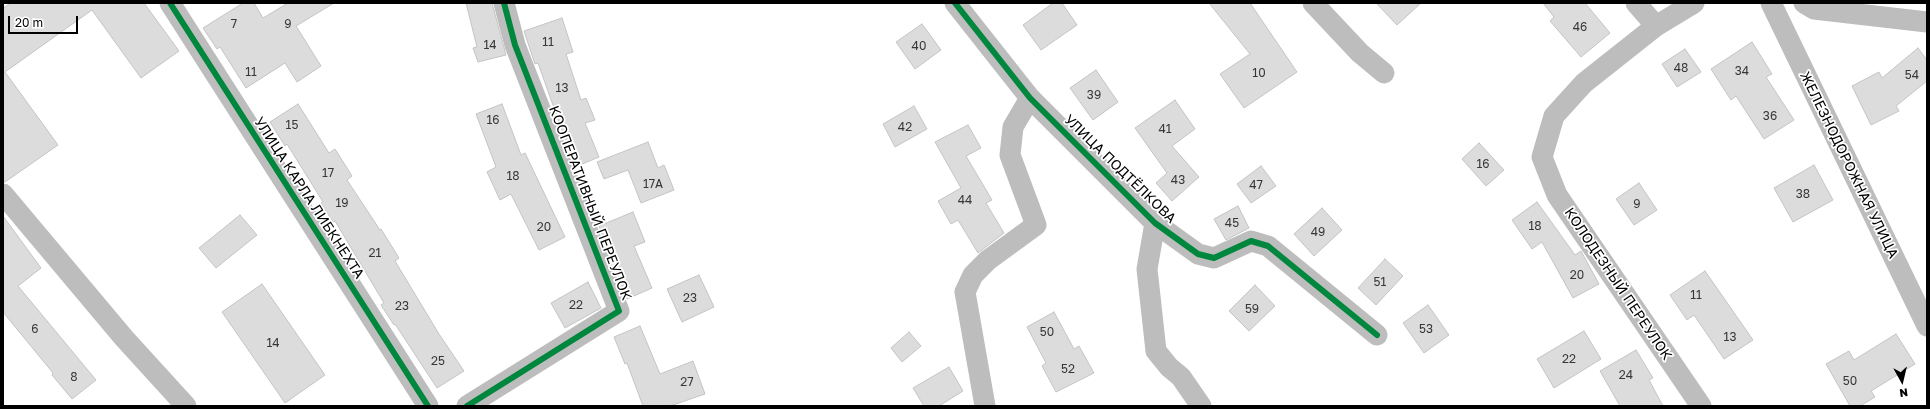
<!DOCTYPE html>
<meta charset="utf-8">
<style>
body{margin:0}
#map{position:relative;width:1930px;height:409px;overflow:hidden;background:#fff;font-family:"Golos Text",sans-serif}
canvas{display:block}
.frame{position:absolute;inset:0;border:4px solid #000;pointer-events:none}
.north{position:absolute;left:1882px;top:361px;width:40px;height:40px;-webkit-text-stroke:3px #fff;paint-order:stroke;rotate:172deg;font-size:11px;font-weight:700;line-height:16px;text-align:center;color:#000}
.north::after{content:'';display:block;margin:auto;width:14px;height:18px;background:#000;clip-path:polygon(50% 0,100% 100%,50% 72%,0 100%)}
.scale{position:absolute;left:8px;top:16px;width:70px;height:18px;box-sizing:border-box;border:2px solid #000;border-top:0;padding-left:5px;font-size:12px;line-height:14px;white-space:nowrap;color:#000;-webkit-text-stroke:3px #fff;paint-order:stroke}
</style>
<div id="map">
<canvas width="1930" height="409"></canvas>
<div class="frame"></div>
<div class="north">N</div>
<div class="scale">20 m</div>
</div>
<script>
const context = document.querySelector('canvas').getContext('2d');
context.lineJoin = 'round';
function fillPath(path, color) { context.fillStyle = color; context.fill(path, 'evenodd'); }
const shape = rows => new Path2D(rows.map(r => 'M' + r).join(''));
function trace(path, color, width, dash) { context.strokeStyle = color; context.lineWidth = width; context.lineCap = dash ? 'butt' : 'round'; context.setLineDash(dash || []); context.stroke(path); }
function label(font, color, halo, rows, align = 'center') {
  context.font = font + ' "Golos Text",sans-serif'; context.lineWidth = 3.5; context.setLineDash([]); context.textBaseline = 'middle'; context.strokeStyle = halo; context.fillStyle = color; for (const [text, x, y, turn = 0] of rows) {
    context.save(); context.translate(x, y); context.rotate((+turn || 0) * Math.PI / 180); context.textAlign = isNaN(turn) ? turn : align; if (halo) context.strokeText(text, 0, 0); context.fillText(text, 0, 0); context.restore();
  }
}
const building = shape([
 [11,3,144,3,179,51,141,78,92,10,5,72,58,145,5,182,3,182,3,8,11,3],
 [243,3,254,3,263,18,288,3,334,3,296,26,321,66,297,82,285,63,246,88,220,47,217,49,203,28,243,3],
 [466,3,492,3,506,55,478,62,473,48,477,47,466,3],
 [1053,3,1062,3,1077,25,1041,50,1023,25,1053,3],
 [1209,3,1250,3,1297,72,1244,108,1220,74,1250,54,1209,3],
 [1376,3,1421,3,1397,25,1376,3],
 [1543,3,1585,3,1610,33,1581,57,1550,21,1554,17,1543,3],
 [562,18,573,52,566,54,581,100,586,98,595,120,585,123,599,157,575,167,538,63,535,64,524,31,562,18],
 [922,24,941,50,915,69,896,42,922,24],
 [1752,42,1772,74,1766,77,1794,120,1764,139,1736,96,1731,100,1711,69,1752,42],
 [1918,48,1927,60,1927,81,1896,106,1899,111,1871,125,1852,86,1879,72,1882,78,1918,48],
 [1685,49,1701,72,1677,87,1662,64,1685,49],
 [1096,70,1118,102,1093,120,1070,88,1096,70],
 [1175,100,1195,129,1172,146,1199,177,1172,201,1156,183,1167,173,1135,128,1175,100],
 [298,104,329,153,335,149,352,176,347,180,380,230,381,229,399,258,395,261,439,334,464,371,437,388,395,324,394,325,381,305,384,303,335,221,333,222,321,203,323,202,287,144,285,146,270,122,298,104],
 [502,104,521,155,525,153,565,237,539,250,511,194,500,200,487,172,496,167,476,114,502,104],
 [914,106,927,129,895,147,883,124,914,106],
 [968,125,981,148,966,156,992,200,986,203,1004,233,978,253,958,220,951,224,938,201,961,188,935,142,968,125],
 [648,142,658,168,664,165,674,190,641,203,628,170,604,179,597,162,648,142],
 [1479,143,1504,170,1486,186,1462,159,1479,143],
 [1814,165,1833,200,1793,222,1774,188,1814,165],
 [1261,166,1276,186,1251,203,1237,184,1261,166],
 [1639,183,1657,210,1634,225,1616,199,1639,183],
 [1537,202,1575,255,1581,251,1599,284,1573,298,1542,242,1532,249,1512,220,1537,202],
 [1238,206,1249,228,1226,240,1214,219,1238,206],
 [1322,208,1342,230,1314,256,1294,234,1322,208],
 [633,212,645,242,634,246,652,288,627,299,599,226,633,212],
 [240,215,257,235,216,268,199,248,240,215],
 [3,216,41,268,18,286,96,380,72,399,52,375,53,373,3,312,3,216],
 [1385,259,1403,276,1376,305,1358,288,1385,259],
 [1705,271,1753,340,1724,359,1694,315,1687,320,1670,295,1705,271],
 [699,275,714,307,682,322,667,289,699,275],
 [588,282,601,308,565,328,551,303,588,282],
 [262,284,325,375,285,403,222,312,262,284],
 [1255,285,1275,306,1249,331,1229,311,1255,285],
 [1428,305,1449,335,1424,353,1403,323,1428,305],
 [1054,312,1074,349,1079,346,1094,373,1056,392,1042,366,1046,363,1027,327,1054,312],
 [640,326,660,374,693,361,705,394,670,406,643,406,627,363,625,364,614,337,640,326],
 [1584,331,1601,359,1554,388,1537,359,1584,331],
 [909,332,921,346,902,362,891,348,909,332],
 [1896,334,1915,364,1871,391,1875,397,1860,406,1850,406,1826,364,1849,351,1854,360,1896,334],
 [1636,350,1653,378,1649,380,1663,406,1620,406,1600,371,1636,350],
 [949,367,963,391,939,406,924,406,913,388,949,367]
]);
const street = shape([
 [170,3,428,406],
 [955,3,1030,98,1155,223,1198,254,1214,258,1251,241,1268,246,1377,335],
 [1313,3,1360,53,1384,73],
 [1636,3,1656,26,1694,3],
 [1771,3,1927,326],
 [1804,3,1814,9,1927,22],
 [1656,26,1584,83,1554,116,1542,157,1557,195,1701,406],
 [3,194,124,338,186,406],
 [1155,223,1147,269,1156,351,1169,367,1181,377,1201,406],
 [467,406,619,311,515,45,504,3],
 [985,406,965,292,973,275,988,260,1036,225,1010,155,1013,127,1030,98]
]);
const cycleway = shape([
 [170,3,428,406],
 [955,3,1030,98,1155,223,1198,254,1214,258,1251,241,1268,246,1377,335],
 [467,406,619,311,515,45,504,3]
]);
const numberNames = [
 ["7",234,24],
 ["9",288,24],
 ["46",1580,27],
 ["11",548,42],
 ["14",490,45],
 ["40",919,46],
 ["48",1681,68],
 ["34",1742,71],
 ["11",251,72],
 ["10",1259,73],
 ["54",1912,75],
 ["13",562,88],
 ["39",1094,95],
 ["36",1770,116],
 ["16",493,120],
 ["15",292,125],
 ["42",905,127],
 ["41",1165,129],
 ["16",1483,164],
 ["17",328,173],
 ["18",513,176],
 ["43",1178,180],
 ["17А",653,184],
 ["47",1256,185],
 ["38",1803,194],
 ["44",965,200],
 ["19",342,203],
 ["9",1637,204],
 ["45",1232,223],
 ["18",1535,226],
 ["20",544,227],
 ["49",1318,232],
 ["21",375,253],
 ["20",1577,275],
 ["51",1380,282],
 ["11",1696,295],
 ["23",690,298],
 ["22",576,305],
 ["23",402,306],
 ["59",1252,309],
 ["6",35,329],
 ["53",1426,329],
 ["50",1047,332],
 ["13",1730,337],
 ["14",273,343],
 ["22",1569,359],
 ["25",438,361],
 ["52",1068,369],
 ["24",1626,375],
 ["8",74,377],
 ["50",1850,381],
 ["27",687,382]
];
const streetNames = [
 ["ЖЕЛЕЗНОДОРОЖНАЯ УЛИЦА",1849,165,64],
 ["УЛИЦА ПОДТЁЛКОВА",1120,169,44],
 ["УЛИЦА КАРЛА ЛИБКНЕХТА",309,198,57],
 ["КООПЕРАТИВНЫЙ ПЕРЕУЛОК",590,203,69],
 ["КОЛОДЕЗНЫЙ ПЕРЕУЛОК",1618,284,56]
];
fillPath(building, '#dcdcdc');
trace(building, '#c4c4c4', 1);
trace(street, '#bdbdbd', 21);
trace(cycleway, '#00873e', 6);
label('12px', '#373737', null, numberNames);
label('14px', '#000', '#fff', streetNames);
</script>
